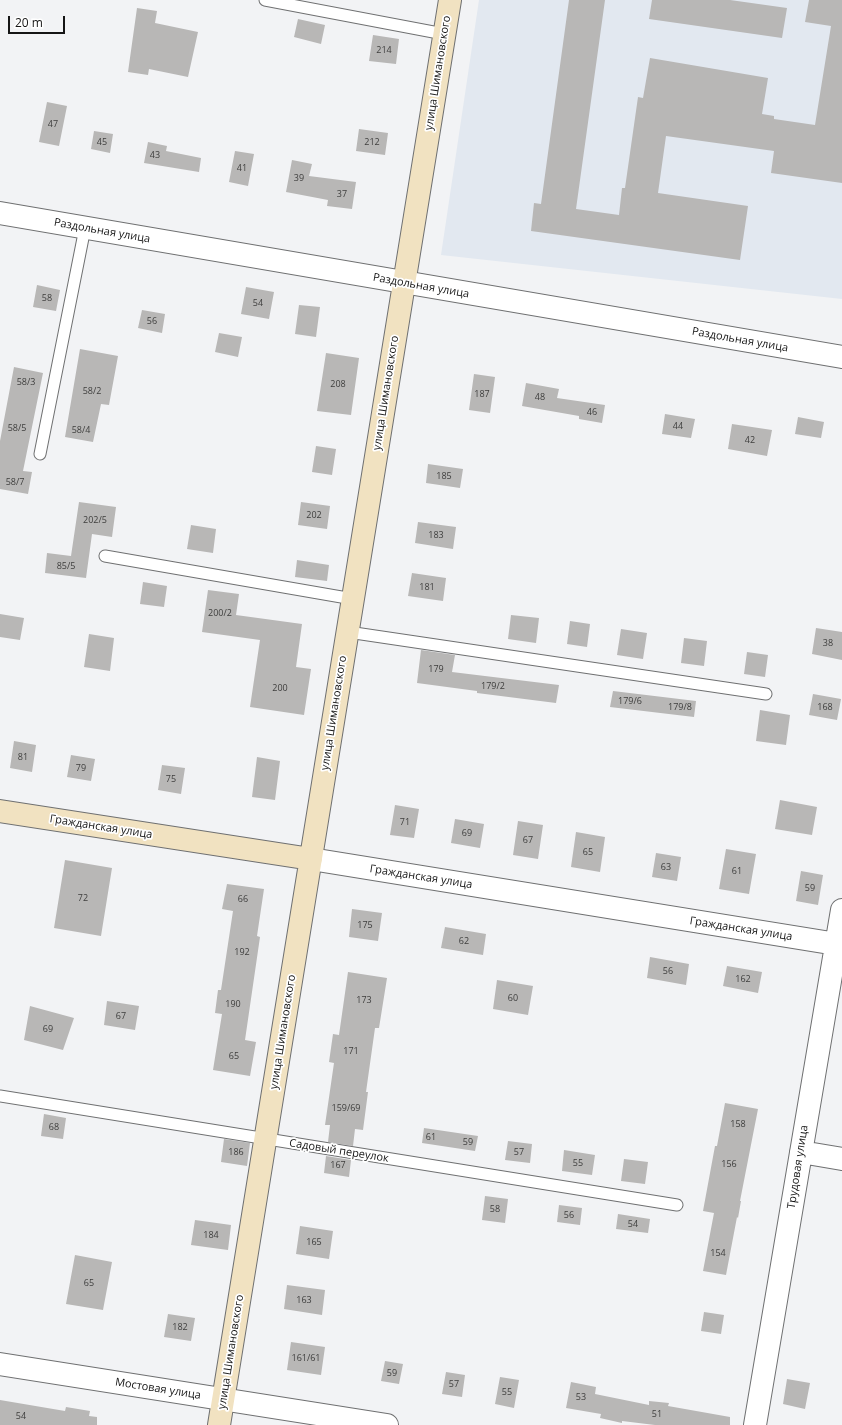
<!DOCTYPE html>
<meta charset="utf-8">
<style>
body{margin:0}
#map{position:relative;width:842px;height:1425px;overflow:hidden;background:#f2f3f5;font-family:"Open Sans",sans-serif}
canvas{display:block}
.scale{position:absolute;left:8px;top:16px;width:57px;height:18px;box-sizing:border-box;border:2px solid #151515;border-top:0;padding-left:5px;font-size:12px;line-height:14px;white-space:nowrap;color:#151515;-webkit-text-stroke:3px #fff;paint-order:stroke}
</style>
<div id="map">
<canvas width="842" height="1425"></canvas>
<div class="scale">20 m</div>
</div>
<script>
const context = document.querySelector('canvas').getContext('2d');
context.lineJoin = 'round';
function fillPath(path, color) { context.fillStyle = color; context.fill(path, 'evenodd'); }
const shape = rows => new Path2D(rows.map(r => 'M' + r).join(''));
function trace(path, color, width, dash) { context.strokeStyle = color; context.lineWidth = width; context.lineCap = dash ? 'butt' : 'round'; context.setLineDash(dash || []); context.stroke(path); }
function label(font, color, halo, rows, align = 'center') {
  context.font = font + ' "Open Sans",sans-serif'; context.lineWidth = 3.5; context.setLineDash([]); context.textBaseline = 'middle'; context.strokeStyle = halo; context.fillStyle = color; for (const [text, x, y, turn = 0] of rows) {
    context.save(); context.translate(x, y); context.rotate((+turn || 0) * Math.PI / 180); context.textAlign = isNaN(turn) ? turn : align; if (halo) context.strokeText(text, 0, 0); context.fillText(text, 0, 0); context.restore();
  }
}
const built = shape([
 [479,0,842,0,842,299,441,255]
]);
const building = shape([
 [569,0,605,0,576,209,619,215,622,188,625,188,638,97,643,98,650,58,768,78,762,114,774,116,774,119,815,125,831,26,805,22,809,0,842,0,842,183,771,173,774,151,666,136,658,193,748,206,740,260,531,231,534,203,541,204],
 [652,0,730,0,787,8,782,38,649,19],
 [137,8,157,11,155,23,198,32,188,77,149,69,148,75,128,72],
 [298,19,325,25,321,44,294,37],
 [373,35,399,39,396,64,369,61],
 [47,102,67,106,59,146,39,142],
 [359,129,388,133,385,155,356,151],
 [94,131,113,134,110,153,91,149],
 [148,142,167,146,166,151,201,158,199,172,144,163],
 [235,151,254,154,248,186,229,182],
 [292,160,312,164,309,176,356,182,352,209,327,206,328,200,286,192],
 [37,285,60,290,56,311,33,307],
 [246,287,274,292,269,319,241,314],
 [299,305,320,307,316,337,295,334],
 [142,310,165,314,162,333,138,328],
 [219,333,242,337,238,357,215,352],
 [80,349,118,356,109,405,101,404,93,442,65,437],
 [326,353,359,358,351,415,317,411],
 [14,367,43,373,23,471,32,472,28,494,0,489,0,441],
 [474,374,495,377,490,413,469,410],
 [526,383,559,389,557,398,605,405,602,423,579,419,579,416,522,406],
 [665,414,695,419,691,438,662,434],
 [798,417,824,422,821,438,795,434],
 [732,424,772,430,767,456,728,449],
 [316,446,336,449,332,475,312,472],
 [428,464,463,469,460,488,426,483],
 [79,502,116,507,112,537,92,534,86,578,45,573,47,553,71,556],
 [301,502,330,506,327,529,298,525],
 [418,522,456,527,453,549,415,543],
 [191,525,216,529,213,553,187,549],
 [297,560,329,565,327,581,295,577],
 [412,573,446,578,443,601,408,596],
 [143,582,167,586,164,607,140,604],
 [208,590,239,594,236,615,302,624,296,667,311,669,304,715,250,707,260,640,202,632],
 [0,614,24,618,20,640,0,637],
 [511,615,539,618,536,643,508,639],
 [570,621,590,624,587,647,567,644],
 [816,628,842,632,842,660,812,654],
 [621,629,647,633,643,659,617,655],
 [89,634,114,638,110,671,84,667],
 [684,638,707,641,704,666,681,663],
 [421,650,455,655,452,672,559,685,556,703,477,693,477,691,417,683],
 [747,652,768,655,765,677,744,674],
 [613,691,696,701,694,717,610,707],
 [813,694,841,699,837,720,809,715],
 [760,710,790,715,786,745,756,741],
 [14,741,36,745,32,772,10,768],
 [71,755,95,759,91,781,67,777],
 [257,757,280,761,275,800,252,797],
 [162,765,185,768,181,794,158,790],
 [780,800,817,807,812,835,775,829],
 [395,805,419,809,414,838,390,835],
 [455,819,484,824,480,848,451,843],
 [518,821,543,825,538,859,513,855],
 [576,832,605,837,600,872,571,867],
 [726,849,756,854,749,894,719,889],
 [656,853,681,857,677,881,652,877],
 [65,860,112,868,101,936,54,928],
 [801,871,823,875,818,905,796,901],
 [227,884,264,889,257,936,260,937,245,1040,256,1042,250,1076,213,1070,222,1014,215,1013,218,990,221,990,233,911,222,909],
 [352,909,382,913,378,941,349,937],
 [445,927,486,934,483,955,441,948],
 [650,957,689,964,686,985,647,978],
 [727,966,762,972,758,993,723,986],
 [348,972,387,978,379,1028,375,1028,366,1092,368,1092,363,1130,355,1129,353,1146,328,1142,330,1125,325,1125,334,1063,329,1062,333,1034,339,1035],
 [497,980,533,986,528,1015,493,1009],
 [107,1001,139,1006,135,1030,104,1025],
 [30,1006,74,1018,63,1050,24,1040],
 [725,1103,758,1109,740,1201,741,1201,738,1218,737,1217,726,1275,703,1271,714,1213,703,1211,715,1146,717,1146],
 [44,1114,66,1118,63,1139,41,1136],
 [424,1128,478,1136,475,1151,422,1143],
 [224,1139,250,1143,247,1166,221,1162],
 [508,1141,532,1144,530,1163,505,1160],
 [564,1150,595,1155,592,1175,562,1171],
 [326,1156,351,1160,349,1177,324,1173],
 [624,1159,648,1162,645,1184,621,1181],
 [485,1196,508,1199,505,1223,482,1220],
 [559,1205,582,1208,580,1225,557,1222],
 [618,1214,650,1219,648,1233,616,1229],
 [195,1220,231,1225,228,1250,191,1245],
 [300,1226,333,1231,329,1259,296,1254],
 [75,1255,112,1262,103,1310,66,1304],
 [287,1285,325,1290,322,1315,284,1309],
 [704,1312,724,1315,721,1334,701,1331],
 [168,1314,195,1318,191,1341,164,1337],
 [291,1342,325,1347,321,1375,287,1370],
 [385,1361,403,1364,399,1384,381,1381],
 [446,1372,465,1375,462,1397,442,1394],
 [500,1377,519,1380,514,1408,495,1404],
 [787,1379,810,1383,805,1409,783,1404],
 [571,1382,596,1387,595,1394,649,1405,649,1401,669,1403,668,1406,730,1417,730,1425,655,1425,622,1421,622,1423,600,1418,601,1414,566,1408],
 [0,1400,65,1411,66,1407,90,1411,89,1416,97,1417,97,1425,0,1425]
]);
const lane = shape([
 [265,0,444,34],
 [40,454,85,228],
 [105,556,353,599],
 [348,632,766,694],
 [0,1096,677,1205]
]);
const street = shape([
 [0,213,842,357],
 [311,859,842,945],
 [801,1152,842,1159],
 [0,1364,387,1425],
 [755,1425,842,910]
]);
const secondary = shape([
 [0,811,311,859],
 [219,1425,450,0]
]);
const numberNames = [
 ["214",384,50],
 ["47",53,124],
 ["45",102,142],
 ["212",372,142],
 ["43",155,155],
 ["41",242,168],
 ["39",299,178],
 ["37",342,194],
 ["58",47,298],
 ["54",258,303],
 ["56",152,321],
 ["58/3",26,382],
 ["208",338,384],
 ["58/2",92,391],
 ["187",482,394],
 ["48",540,397],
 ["46",592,412],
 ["44",678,426],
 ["58/5",17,428],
 ["58/4",81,430],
 ["42",750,440],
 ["185",444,476],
 ["58/7",15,482],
 ["202",314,515],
 ["202/5",95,520],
 ["183",436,535],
 ["85/5",66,566],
 ["181",427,587],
 ["200/2",220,613],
 ["38",828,643],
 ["179",436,669],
 ["179/2",493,686],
 ["200",280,688],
 ["179/6",630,701],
 ["179/8",680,707],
 ["168",825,707],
 ["81",23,757],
 ["79",81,768],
 ["75",171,779],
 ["71",405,822],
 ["69",467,833],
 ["67",528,840],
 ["65",588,852],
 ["63",666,867],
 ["61",737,871],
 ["59",810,888],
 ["72",83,898],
 ["66",243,899],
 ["175",365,925],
 ["62",464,941],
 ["192",242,952],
 ["56",668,971],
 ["162",743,979],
 ["60",513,998],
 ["173",364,1000],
 ["190",233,1004],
 ["67",121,1016],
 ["69",48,1029],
 ["171",351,1051],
 ["65",234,1056],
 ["159/69",346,1108],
 ["158",738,1124],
 ["68",54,1127],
 ["61",431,1137],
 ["59",468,1142],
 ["186",236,1152],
 ["57",519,1152],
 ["55",578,1163],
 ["156",729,1164],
 ["167",338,1165],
 ["58",495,1209],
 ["56",569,1215],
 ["54",633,1224],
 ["184",211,1235],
 ["165",314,1242],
 ["154",718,1253],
 ["65",89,1283],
 ["163",304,1300],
 ["182",180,1327],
 ["161/61",306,1358],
 ["59",392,1373],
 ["57",454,1384],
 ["55",507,1392],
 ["53",581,1397],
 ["51",657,1414],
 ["54",21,1416]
];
const streetNames = [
 ["улица Шимановского",438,73,-81],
 ["Раздольная улица",102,231,10],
 ["Раздольная улица",421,286,10],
 ["Раздольная улица",740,340,10],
 ["улица Шимановского",386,393,-81],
 ["улица Шимановского",334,713,-81],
 ["Гражданская улица",101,827,9],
 ["Гражданская улица",421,877,9],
 ["Гражданская улица",741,929,9],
 ["улица Шимановского",283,1032,-81],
 ["Садовый переулок",339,1151,9],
 ["Трудовая улица",798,1167,-81],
 ["улица Шимановского",231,1352,-81],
 ["Мостовая улица",158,1389,9]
];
fillPath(built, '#e2e8f0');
fillPath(building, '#b8b7b6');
trace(lane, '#6f7071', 13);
trace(street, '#6f7071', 24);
trace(secondary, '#6f7071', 24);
trace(lane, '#fff', 11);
trace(street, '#fff', 22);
trace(secondary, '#f1e2c1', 22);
label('9px', '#3e3e3d', null, numberNames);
label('11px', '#151515', '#fff', streetNames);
</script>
